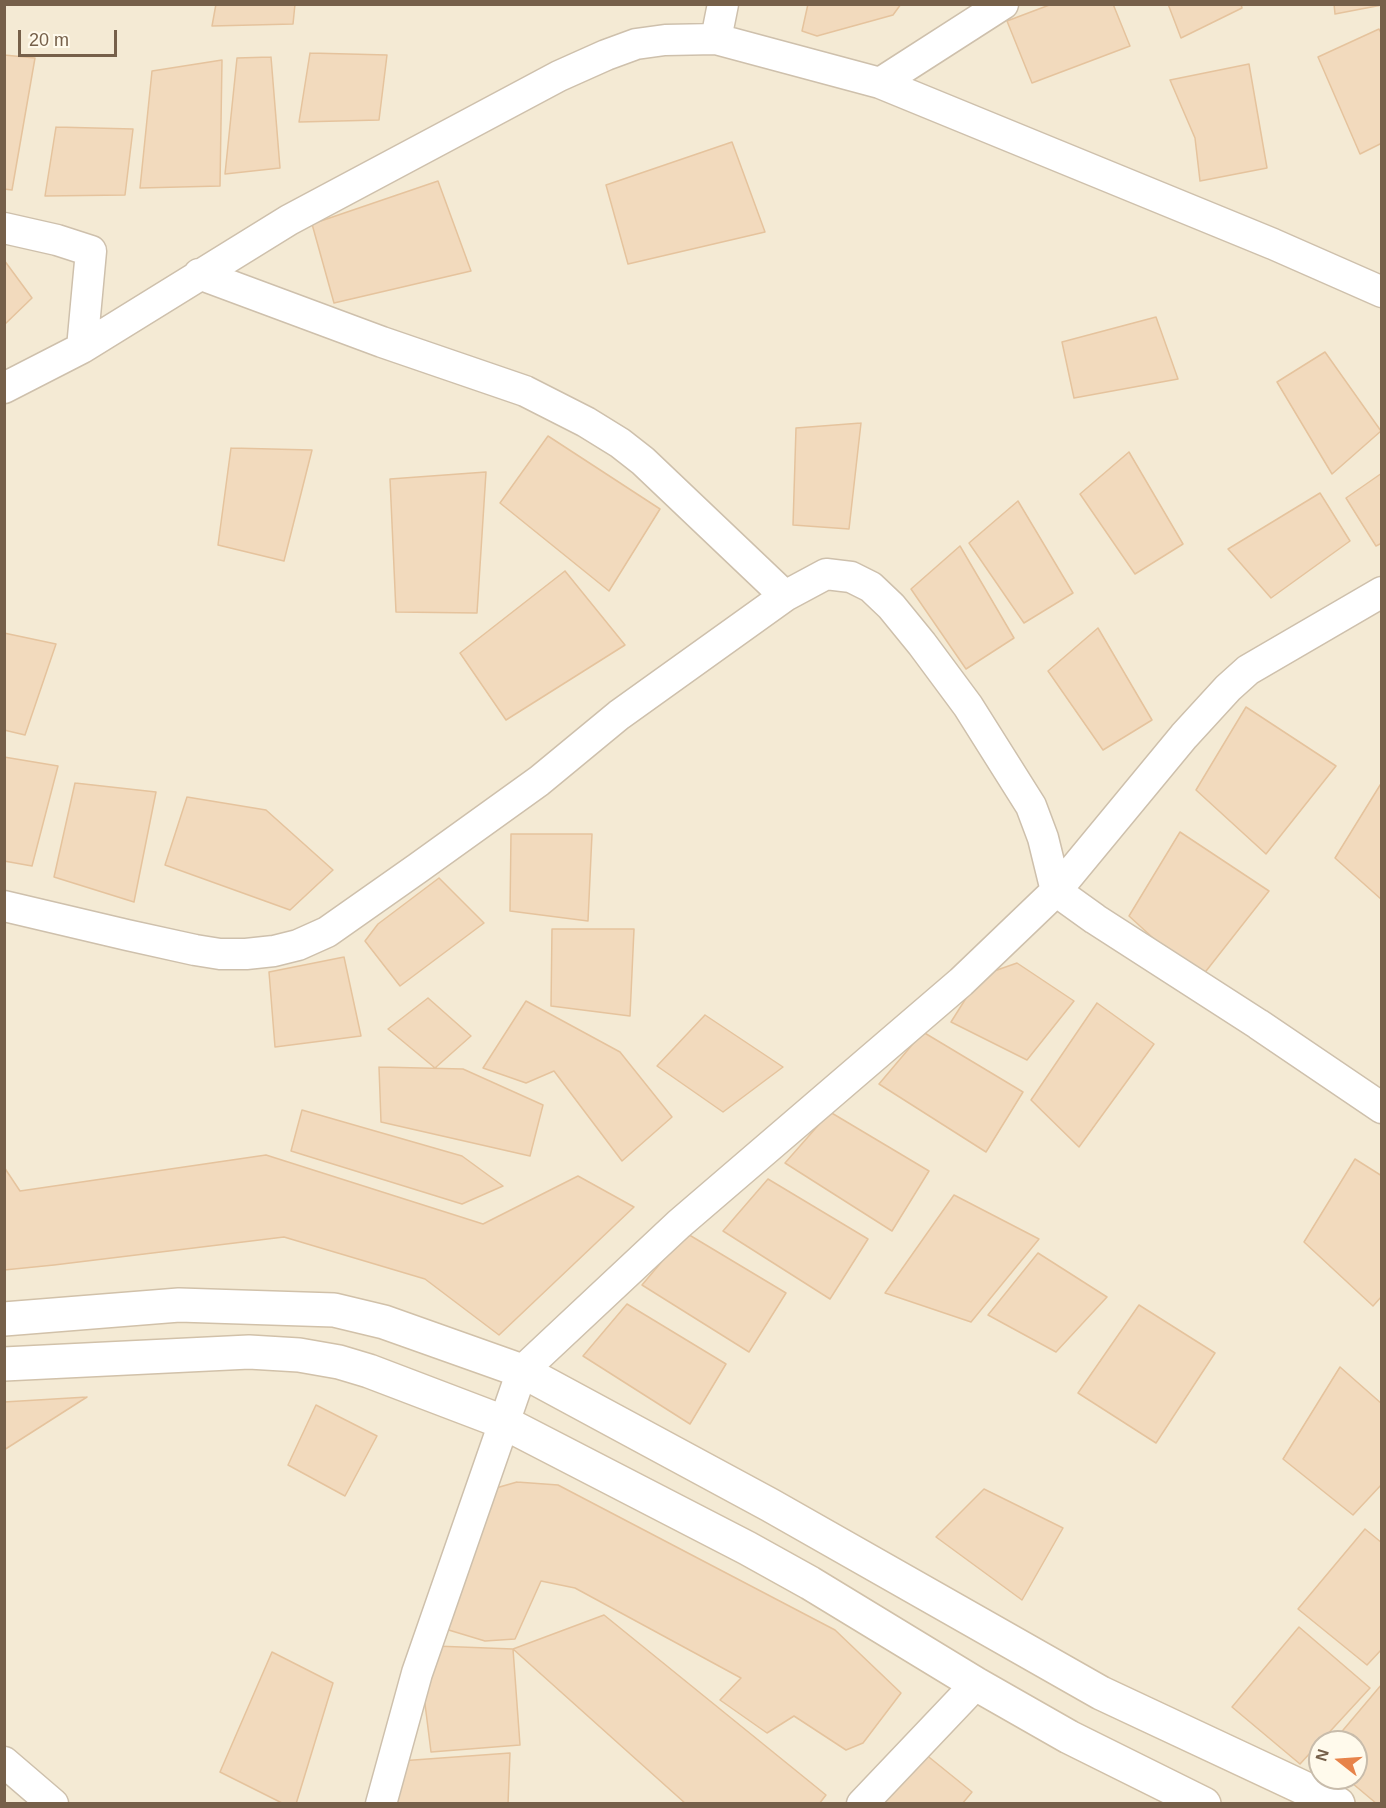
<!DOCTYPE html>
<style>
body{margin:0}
#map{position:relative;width:1386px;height:1808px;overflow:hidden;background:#fdf7e6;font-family:Arial,sans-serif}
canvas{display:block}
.frame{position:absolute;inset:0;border:6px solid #76604a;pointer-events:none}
.north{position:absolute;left:1308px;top:1730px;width:60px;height:60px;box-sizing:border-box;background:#fffaec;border:2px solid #c8bcab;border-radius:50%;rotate:287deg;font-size:16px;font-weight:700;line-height:24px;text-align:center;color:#76604a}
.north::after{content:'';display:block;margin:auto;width:21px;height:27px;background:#e7834a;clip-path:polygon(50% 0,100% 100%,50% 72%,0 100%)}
.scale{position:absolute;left:18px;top:30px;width:99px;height:27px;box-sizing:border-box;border:3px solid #76604a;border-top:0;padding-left:8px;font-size:18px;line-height:21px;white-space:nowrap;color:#76604a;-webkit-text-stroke:4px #fffaec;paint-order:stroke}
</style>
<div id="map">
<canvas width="1386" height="1808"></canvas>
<div class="frame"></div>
<div class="north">N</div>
<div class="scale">20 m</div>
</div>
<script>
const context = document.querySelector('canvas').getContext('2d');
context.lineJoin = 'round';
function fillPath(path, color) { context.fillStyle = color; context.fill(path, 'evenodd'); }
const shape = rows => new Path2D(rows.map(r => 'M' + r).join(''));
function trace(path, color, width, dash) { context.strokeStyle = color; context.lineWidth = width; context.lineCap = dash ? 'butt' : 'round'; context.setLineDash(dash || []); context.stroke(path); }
const residential = shape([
 [5,5,1381,5,1381,1803,5,1804],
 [1320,1742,1356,1742,1356,1778,1320,1778]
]);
const building = shape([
 [216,4,295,4,293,24,212,26,216,4],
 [808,4,901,4,893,15,817,36,802,31,808,4],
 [1052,4,1113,4,1130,46,1032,83,1007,21,1052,4],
 [1168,4,1241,4,1242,8,1181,38,1168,4],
 [1334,4,1382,4,1382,5,1335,14,1334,4],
 [1379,29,1382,35,1382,143,1360,154,1318,57,1379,29],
 [310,53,387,55,379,120,299,122,310,53],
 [4,55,35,58,12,190,4,189,4,55],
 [271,57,280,168,225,174,237,58,271,57],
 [222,60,220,186,140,188,152,71,222,60],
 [1249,64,1267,168,1200,181,1195,138,1170,80,1249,64],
 [56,127,133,129,125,195,45,196,56,127],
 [732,142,765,232,628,264,606,185,732,142],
 [438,181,471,271,334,303,312,224,438,181],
 [4,260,32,298,4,325,4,260],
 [1156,317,1178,379,1074,398,1062,342,1156,317],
 [1325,352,1381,431,1332,474,1277,382,1325,352],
 [861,423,849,529,793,525,796,428,861,423],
 [548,436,660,509,609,591,500,503,548,436],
 [231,448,312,450,284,561,218,545,231,448],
 [1129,452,1183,544,1135,574,1080,494,1129,452],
 [486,472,477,613,396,612,390,479,486,472],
 [1382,473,1382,543,1376,546,1346,498,1382,473],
 [1320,493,1350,541,1271,598,1228,549,1320,493],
 [1018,501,1073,593,1024,623,969,543,1018,501],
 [960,546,1014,638,966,669,911,589,960,546],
 [565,571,625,645,506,720,460,653,565,571],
 [1098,628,1152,720,1103,750,1048,671,1098,628],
 [4,633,56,644,25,735,4,730,4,633],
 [1246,707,1336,766,1266,854,1196,790,1246,707],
 [4,757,58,766,32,866,4,861,4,757],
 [1382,782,1382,900,1335,858,1382,782],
 [75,783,156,792,134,902,54,877,75,783],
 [187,797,266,810,333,870,290,910,165,865,187,797],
 [1180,832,1269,891,1199,980,1129,916,1180,832],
 [511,834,592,834,588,921,510,911,511,834],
 [439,878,484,923,400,986,365,941,378,924,439,878],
 [552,929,634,929,630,1016,551,1006,552,929],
 [344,957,361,1036,275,1047,269,972,344,957],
 [1017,963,1074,1001,1027,1060,951,1022,980,976,1017,963],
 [428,998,471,1036,435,1068,388,1029,428,998],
 [526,1001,620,1052,672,1117,622,1161,554,1071,526,1083,483,1068,526,1001],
 [1097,1003,1154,1044,1079,1147,1031,1100,1097,1003],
 [705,1015,783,1067,723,1112,657,1066,705,1015],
 [923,1032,1023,1092,986,1152,879,1084,923,1032],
 [379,1067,463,1069,543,1105,530,1156,381,1122,379,1067],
 [302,1110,462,1156,503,1186,462,1204,291,1151,302,1110],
 [830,1112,929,1171,892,1231,785,1163,830,1112],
 [266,1155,483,1224,578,1176,634,1207,499,1335,425,1279,284,1237,54,1265,4,1270,4,1167,20,1191,266,1155],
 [1355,1159,1382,1176,1382,1296,1373,1306,1304,1242,1355,1159],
 [768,1179,868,1239,830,1299,723,1231,768,1179],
 [954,1195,1039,1239,971,1322,885,1293,954,1195],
 [686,1233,786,1293,749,1352,642,1285,686,1233],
 [1038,1253,1107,1297,1056,1352,988,1315,1038,1253],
 [627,1304,726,1364,690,1424,583,1356,627,1304],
 [1139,1305,1215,1353,1156,1443,1078,1393,1139,1305],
 [1340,1367,1382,1404,1382,1484,1353,1515,1283,1459,1340,1367],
 [87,1397,4,1450,4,1402,87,1397],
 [316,1405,377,1436,345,1496,288,1465,316,1405],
 [517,1482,558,1485,835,1630,901,1693,863,1743,846,1750,794,1716,767,1733,720,1700,741,1678,575,1588,541,1581,515,1639,485,1641,442,1628,489,1490,517,1482],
 [984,1489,1063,1528,1022,1600,936,1537,984,1489],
 [1365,1529,1382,1543,1382,1649,1367,1665,1298,1609,1365,1529],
 [604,1615,826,1795,819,1804,686,1804,513,1649,604,1615],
 [1299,1627,1370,1688,1300,1764,1232,1707,1299,1627],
 [435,1646,513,1649,520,1745,431,1752,423,1688,435,1646],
 [272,1652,333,1683,296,1804,284,1804,220,1772,272,1652],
 [1382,1684,1382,1804,1377,1804,1346,1778,1356,1778,1356,1742,1333,1742,1382,1684],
 [919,1749,972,1792,962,1804,882,1804,919,1749],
 [510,1753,508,1804,388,1804,400,1761,510,1753]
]);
const minor = shape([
 [716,39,723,4],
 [880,83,1003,4],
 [4,228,57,240,91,251,82,348],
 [199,274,382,342,525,391,586,422,620,443,643,461,785,596],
 [4,388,82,348,289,220,559,76,606,55,636,44,665,40,716,39,880,83,1273,244,1382,292],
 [4,906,127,935,195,950,220,954,246,954,274,951,298,945,327,932,418,868,539,781,619,715,785,596,826,574,851,577,871,587,891,606,922,644,968,706,1031,806,1043,838,1056,891,1095,919,1258,1024,1382,1108],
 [4,1762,53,1804],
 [381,1804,417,1673,522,1371,679,1224,961,982,1056,891,1184,736,1228,688,1248,670,1382,592],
 [862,1804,976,1684]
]);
const secondary = shape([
 [4,1319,179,1305,334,1310,384,1322,522,1371,770,1505,1101,1693,1338,1804],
 [4,1364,249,1352,299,1355,339,1362,369,1371,503,1422,747,1548,810,1583,976,1684,1069,1737,1204,1804]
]);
fillPath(residential, '#f4ead4');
fillPath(building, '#f2dabd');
trace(building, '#e5c39d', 1.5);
trace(minor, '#cec0ac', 33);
trace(secondary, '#d1c1a9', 36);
trace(minor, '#fff', 30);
trace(secondary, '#fff', 33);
</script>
